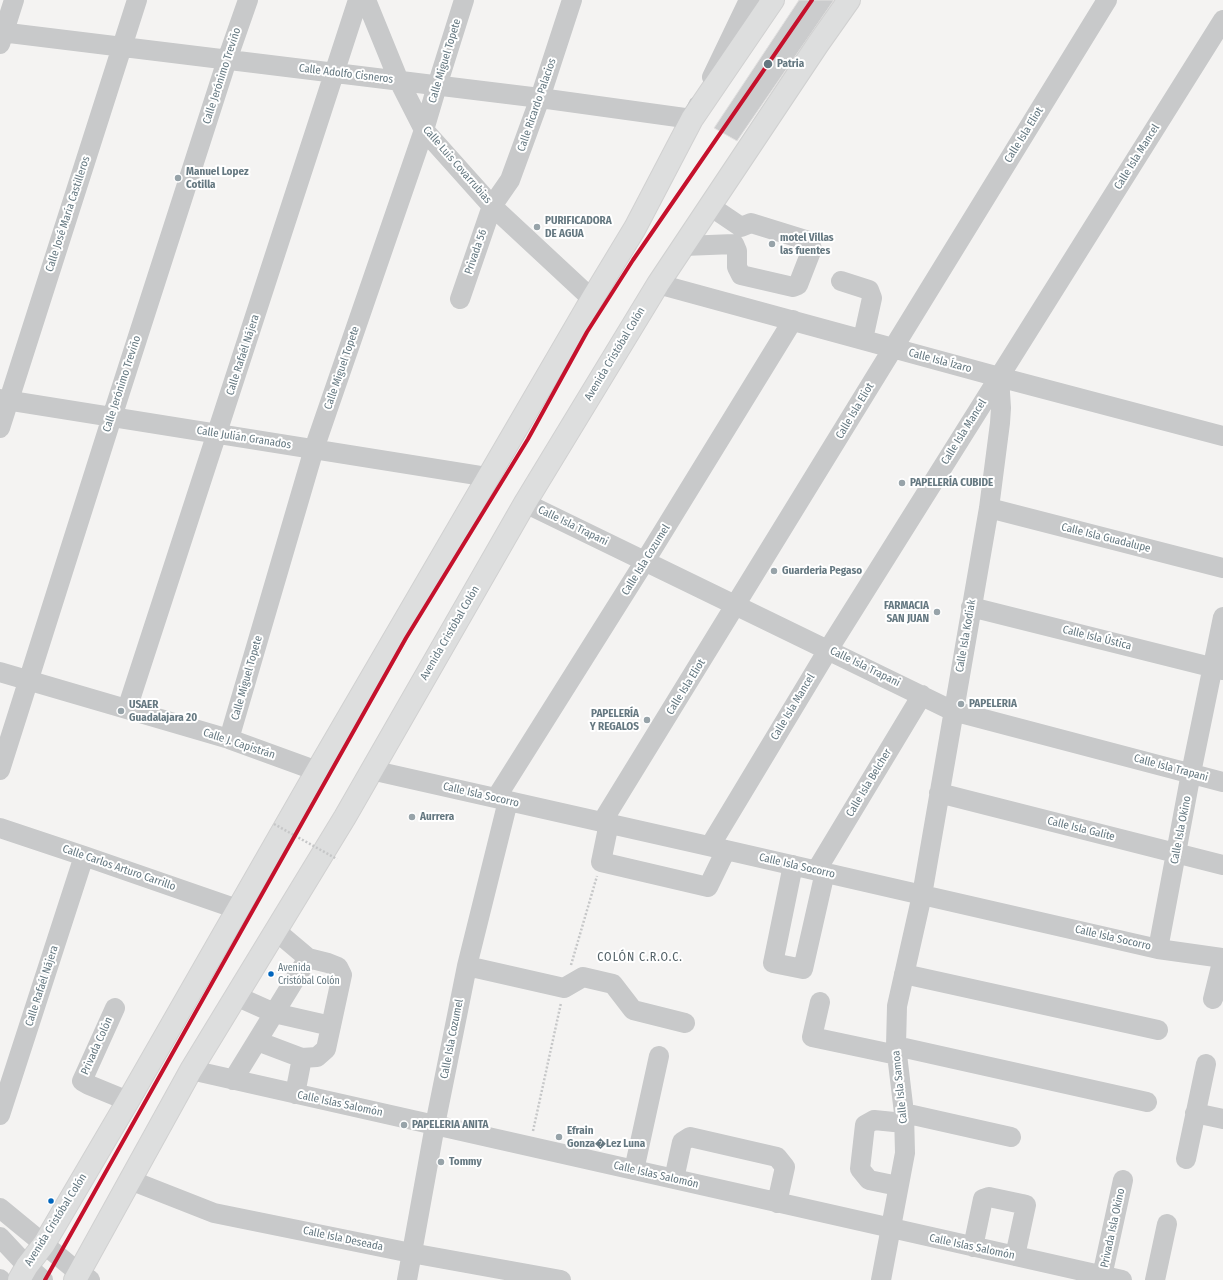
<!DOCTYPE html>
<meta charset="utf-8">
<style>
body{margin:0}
canvas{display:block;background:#f4f3f2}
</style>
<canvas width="1223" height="1280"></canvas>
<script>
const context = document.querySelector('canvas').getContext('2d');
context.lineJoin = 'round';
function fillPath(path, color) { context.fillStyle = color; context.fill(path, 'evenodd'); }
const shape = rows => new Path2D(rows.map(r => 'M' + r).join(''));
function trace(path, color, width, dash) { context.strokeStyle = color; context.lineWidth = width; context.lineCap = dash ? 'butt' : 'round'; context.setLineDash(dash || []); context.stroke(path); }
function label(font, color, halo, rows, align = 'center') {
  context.font = font + ' "Fira Sans Condensed",sans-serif'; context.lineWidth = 4; context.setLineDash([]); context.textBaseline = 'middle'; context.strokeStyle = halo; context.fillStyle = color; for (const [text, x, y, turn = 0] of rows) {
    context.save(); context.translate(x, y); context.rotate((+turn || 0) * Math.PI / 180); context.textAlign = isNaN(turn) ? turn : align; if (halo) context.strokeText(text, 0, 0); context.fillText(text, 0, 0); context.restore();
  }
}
const building = shape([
 [799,0,834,0,737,141,714,128,799,0]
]);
const path = shape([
 [571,965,597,876],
 [533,1131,561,1003]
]);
const minor = shape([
 [366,0,399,81,424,130,492,206,592,299],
 [0,32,540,98,692,119,698,106],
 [0,44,14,0],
 [712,77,749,0],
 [684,246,734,244,737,251,737,267,741,275,793,287,798,285,812,249,809,241,751,223,741,227,710,206],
 [841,281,869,290,872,298,863,339],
 [658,284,999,377,1223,436],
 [460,299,492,206,510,180,540,98,572,0],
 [0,399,488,477],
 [0,428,137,0],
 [525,503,953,711,1223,782],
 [989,508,1223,568],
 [971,607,1223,670],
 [0,672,229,739,317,771],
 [127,709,358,0],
 [229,739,314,449,424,130,437,86,464,0],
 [0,770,112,417,227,60,248,0],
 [371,770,726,850,1158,949,1223,958],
 [939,793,1223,865],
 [496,798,645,561,793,320],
 [602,822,1107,0],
 [609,823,601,862,708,887,726,850],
 [0,828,84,856,237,909],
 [710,846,828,650,1223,20],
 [793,865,773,963,803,969,825,872],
 [816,871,922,695],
 [276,931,308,958],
 [1158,949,1191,773,1223,617],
 [467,966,564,988,583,977,613,984,633,1010,685,1023],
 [904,974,1158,1030],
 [236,996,274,1013,331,1026],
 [1213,999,1223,958],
 [820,1002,812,1037,897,1055],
 [115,1008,82,1081,89,1085,128,1101],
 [257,1041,308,958,328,963,338,967,342,975,326,1049,317,1057,302,1058],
 [896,1046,1147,1102],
 [191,1070,1122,1280],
 [233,1080,257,1041,302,1058,295,1094],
 [904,1113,1011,1137],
 [1195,1113,1223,1119],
 [0,1115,84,856],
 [1186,1159,1206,1064],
 [634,1170,659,1056],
 [674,1179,682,1142,690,1137,777,1157,785,1167,777,1203],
 [130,1180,214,1213,411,1253,561,1280],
 [898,1186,869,1180,860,1169,865,1125,874,1120,904,1123],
 [0,1208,79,1273,90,1280],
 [0,1237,27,1266,43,1280],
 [973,1247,983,1199,989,1197,1022,1204,1026,1205,1015,1256],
 [1102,1276,1123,1180],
 [0,1279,1,1280],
 [407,1280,435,1125,467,966,508,801],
 [881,1280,905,1153,904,1113,896,1046,897,1006,922,895,989,508,1000,423,1001,408,999,377],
 [1155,1280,1167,1224]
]);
const major = shape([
 [19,1280,27,1266,44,1244,128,1101,317,771,592,299,635,228,692,119,773,0],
 [75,1280,191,1070,345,817,525,503,658,284,818,44,849,0]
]);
const pathBridge = shape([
 [274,824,337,859]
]);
const rail1 = shape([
 [45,1280,406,638,528,439,587,332,633,260,812,0]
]);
const markers = [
 [768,64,5,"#657881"],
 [178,178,4,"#97a3a9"],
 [537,227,4,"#97a3a9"],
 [772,244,4,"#97a3a9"],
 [902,483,4,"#97a3a9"],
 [774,571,4,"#97a3a9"],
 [937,612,4,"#97a3a9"],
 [961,704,4,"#97a3a9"],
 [121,711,4,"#97a3a9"],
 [647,720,4,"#97a3a9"],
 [412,817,4,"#97a3a9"],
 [271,974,3.5,"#0065bd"],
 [404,1125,4,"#97a3a9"],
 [559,1137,4,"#97a3a9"],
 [441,1162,4,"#97a3a9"],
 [51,1201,3.5,"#0065bd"]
];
const busNames = [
 ["Avenida",278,968],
 ["Cristóbal Colón",278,981]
];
const streetNames = [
 ["Calle Miguel Topete",445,61,-73],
 ["Calle Adolfo Cisneros",346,74,7],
 ["Calle Jerónimo Treviño",222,76,-72],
 ["Calle Ricardo Palacios",537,105,-71],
 ["Calle Isla Eliot",1024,135,-58],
 ["Calle Isla Mancel",1137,157,-58],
 ["Calle Luis Covarrubias",457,165,49],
 ["Calle José María Castilleros",68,214,-72],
 ["Privada 56",476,252,-71],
 ["Avenida Cristóbal Colón",615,354,-59],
 ["Calle Rafaél Nájera",243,355,-72],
 ["Calle Isla Ízaro",940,361,15],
 ["Calle Miguel Topete",342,368,-71],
 ["Calle Jerónimo Treviño",122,384,-72],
 ["Calle Isla Eliot",855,411,-59],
 ["Calle Isla Mancel",964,432,-58],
 ["Calle Julián Granados",244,438,9],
 ["Calle Isla Trapani",573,526,26],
 ["Calle Isla Guadalupe",1106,538,14],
 ["Calle Isla Cozumel",646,560,-58],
 ["Avenida Cristóbal Colón",450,633,-60],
 ["Calle Isla Kodiak",966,636,-80],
 ["Calle Isla Ústica",1097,638,14],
 ["Calle Isla Trapani",865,667,26],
 ["Calle Miguel Topete",247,678,-74],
 ["Calle Isla Eliot",686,687,-58],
 ["Calle Isla Mancel",793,707,-59],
 ["Calle J. Capistrán",239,744,18],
 ["Calle Isla Trapani",1171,768,15],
 ["Calle Isla Belcher",869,783,-59],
 ["Calle Isla Socorro",481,795,13],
 ["Calle Isla Galite",1081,829,14],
 ["Calle Isla Okino",1181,830,-79],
 ["Calle Isla Socorro",797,866,13],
 ["Calle Carlos Arturo Carrillo",119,868,19],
 ["Calle Isla Socorro",1113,938,13],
 ["Calle Rafaél Nájera",42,986,-72],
 ["Calle Isla Cozumel",452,1039,-79],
 ["Privada Colón",97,1046,-66],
 ["Calle Isla Samoa",900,1087,-96],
 ["Calle Islas Salomón",340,1104,12],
 ["Calle Islas Salomón",656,1175,13],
 ["Avenida Cristóbal Colón",56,1220,-58],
 ["Privada Isla Okino",1113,1228,-78],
 ["Calle Isla Deseada",343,1239,12],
 ["Calle Islas Salomón",972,1247,12]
];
const stopNames = [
 ["Patria",777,64]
];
const poiNames = [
 ["Manuel Lopez",186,172],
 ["Cotilla",186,185],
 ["PURIFICADORA",545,221],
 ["DE AGUA",545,234],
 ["motel Villas",780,238],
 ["las fuentes",780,251],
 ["PAPELERÍA CUBIDE",910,483],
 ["Guarderia Pegaso",782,571],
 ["FARMACIA",929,606,"right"],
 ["SAN JUAN",929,619,"right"],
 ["PAPELERIA",969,704],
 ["USAER",129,705],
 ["Guadalajara 20",129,718],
 ["PAPELERÍA",639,714,"right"],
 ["Y REGALOS",639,727,"right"],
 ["Aurrera",420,817],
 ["PAPELERIA ANITA",412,1125],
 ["Efrain",567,1131],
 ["Gonza�Lez Luna",567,1144],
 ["Tommy",449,1162]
];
const neighbourhoodNames = [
 ["COLÓN C.R.O.C.",640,958]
];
fillPath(building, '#cbcccd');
trace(building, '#e3e2e2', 1);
trace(major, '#d1d1d1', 24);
trace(path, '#c6c7c8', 2.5, [2, 2]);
trace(minor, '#c8c9ca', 20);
trace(major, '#dddede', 22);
trace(pathBridge, '#c6c7c8', 2.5, [2, 2]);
trace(rail1, '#c5112c', 4);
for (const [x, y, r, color] of markers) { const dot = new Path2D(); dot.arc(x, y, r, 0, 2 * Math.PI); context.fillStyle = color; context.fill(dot); trace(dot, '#fff', 1.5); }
label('10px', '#657881', '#fff', busNames, 'left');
label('11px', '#657881', '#fff', streetNames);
label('bold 11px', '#657881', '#fff', stopNames, 'left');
label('bold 11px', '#657881', '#fff', poiNames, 'left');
context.letterSpacing = '1px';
label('12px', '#526066', '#fff', neighbourhoodNames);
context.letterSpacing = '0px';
</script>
